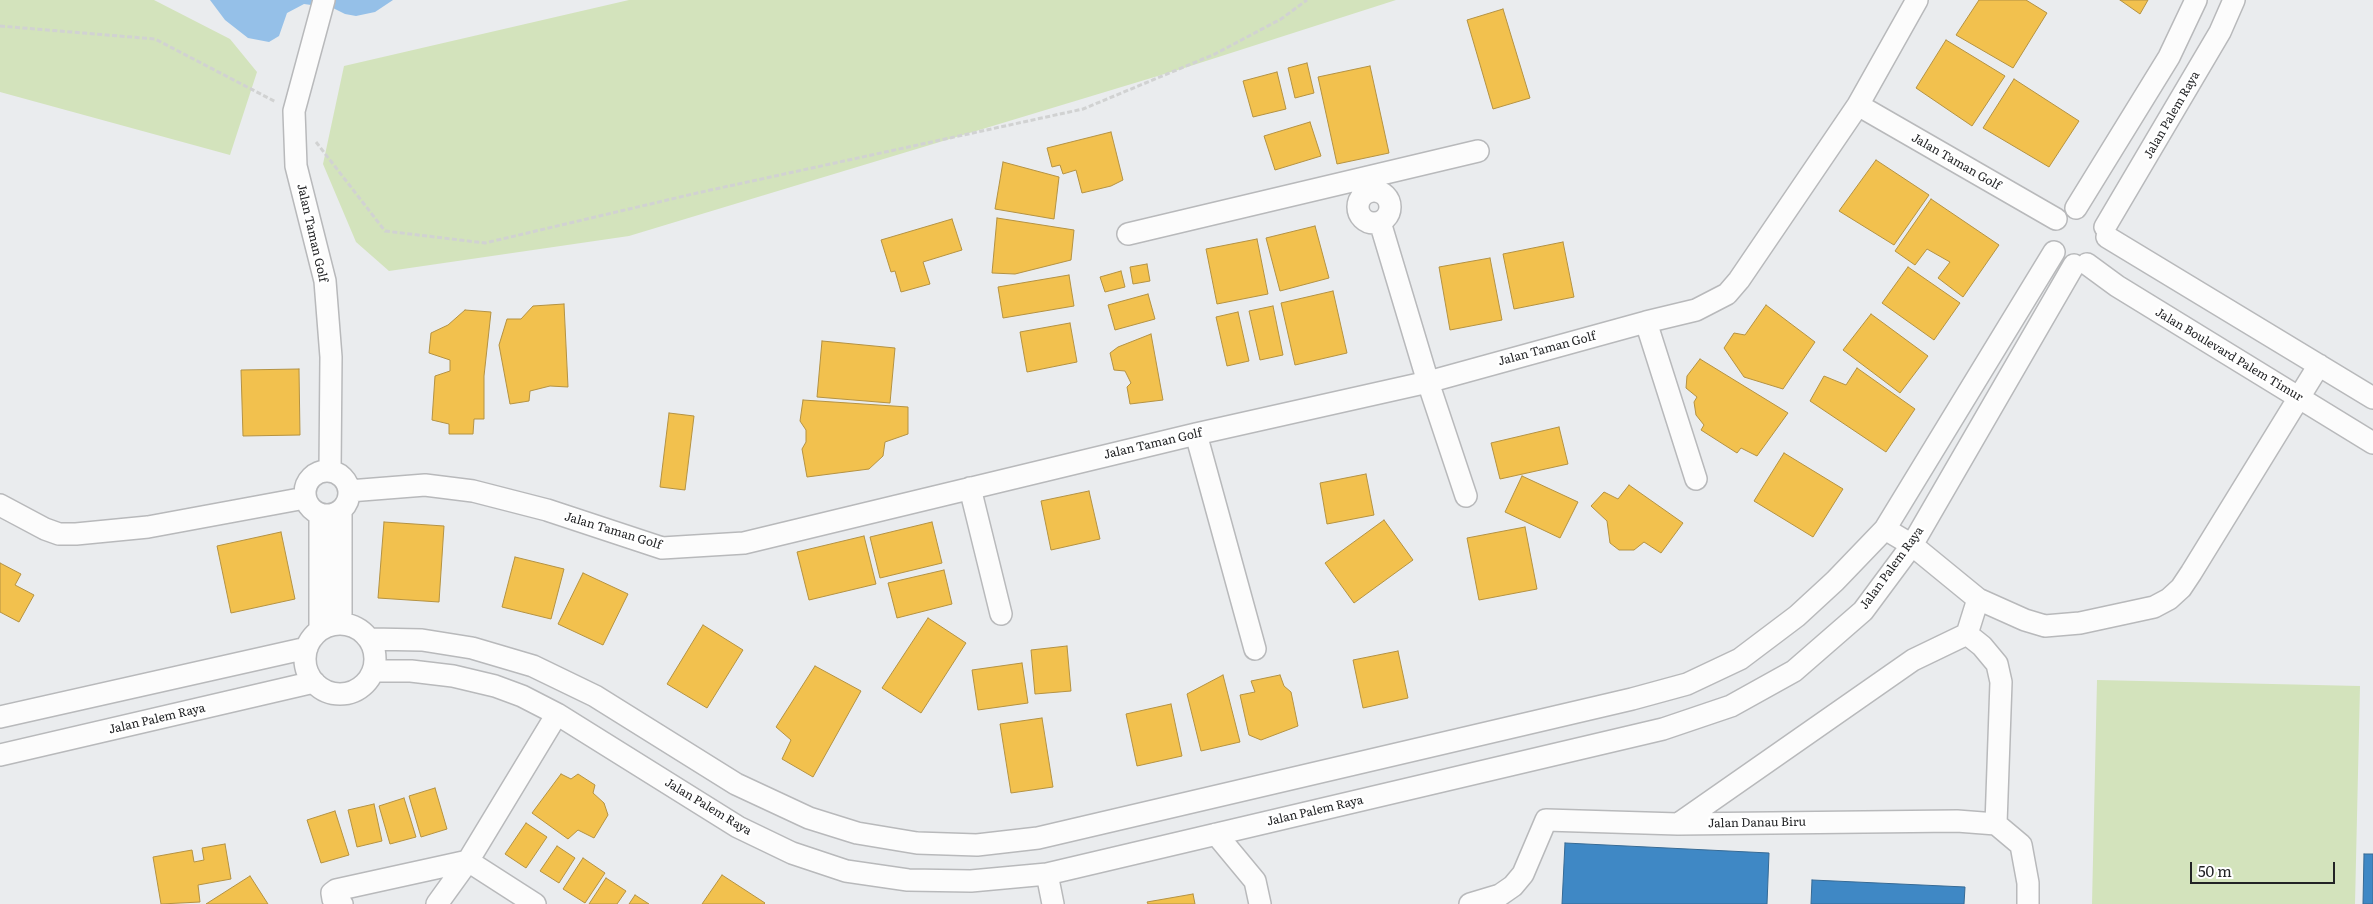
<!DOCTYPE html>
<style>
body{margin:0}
#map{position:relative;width:2373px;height:904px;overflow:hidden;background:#eaecee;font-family:Literata,serif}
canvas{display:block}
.scale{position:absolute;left:2190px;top:862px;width:145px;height:22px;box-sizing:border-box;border:2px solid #222325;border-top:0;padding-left:6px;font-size:15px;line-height:18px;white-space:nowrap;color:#222325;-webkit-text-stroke:4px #fff;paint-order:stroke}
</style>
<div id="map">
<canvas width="2373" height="904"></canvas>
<div class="scale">50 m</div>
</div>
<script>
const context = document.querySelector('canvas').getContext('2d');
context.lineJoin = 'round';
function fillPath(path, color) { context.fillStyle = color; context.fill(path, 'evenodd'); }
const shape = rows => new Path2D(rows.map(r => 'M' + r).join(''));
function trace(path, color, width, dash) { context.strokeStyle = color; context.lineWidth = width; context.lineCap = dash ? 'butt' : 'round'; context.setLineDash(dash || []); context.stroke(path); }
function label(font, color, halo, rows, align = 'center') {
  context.font = font + ' Literata,serif'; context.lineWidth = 5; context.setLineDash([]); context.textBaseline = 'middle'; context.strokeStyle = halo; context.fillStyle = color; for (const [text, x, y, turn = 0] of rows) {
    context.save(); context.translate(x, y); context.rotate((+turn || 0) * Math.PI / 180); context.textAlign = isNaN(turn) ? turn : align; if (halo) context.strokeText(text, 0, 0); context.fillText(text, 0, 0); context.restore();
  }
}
const green = shape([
 [0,0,154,0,230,39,257,72,230,155,0,92],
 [629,0,1396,0,1181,69,629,236,389,271,356,242,323,164,344,66],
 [2097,680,2360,686,2355,904,2092,904]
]);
const water = shape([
 [210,0,393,0,375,12,356,16,345,14,333,8,304,4,287,13,279,36,269,42,248,38,225,20]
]);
const homes = shape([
 [1979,0,2026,0,2047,13,2013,68,1956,35,1979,0],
 [2120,0,2148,0,2140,14,2120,0],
 [1503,9,1530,98,1493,109,1467,20,1503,9],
 [1946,40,2005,76,1972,126,1916,88,1946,40],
 [1307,63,1314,93,1295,98,1288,68,1307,63],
 [1370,66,1389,153,1337,164,1318,77,1370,66],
 [1277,72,1286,109,1253,117,1243,81,1277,72],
 [2014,79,2079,121,2049,167,1983,128,2014,79],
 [1310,122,1321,156,1275,170,1264,136,1310,122],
 [1111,132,1123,180,1111,186,1082,193,1076,170,1063,174,1060,165,1052,167,1047,148,1111,132],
 [1876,160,1929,195,1894,245,1839,211,1876,160],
 [1003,162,1059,177,1054,219,995,209,1003,162],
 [1931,199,1999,245,1963,297,1938,278,1950,262,1927,249,1915,265,1895,251,1931,199],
 [997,218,1074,230,1071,260,1015,274,992,273,997,218],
 [952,219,962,250,923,262,930,284,901,292,895,271,891,272,881,240,952,219],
 [1315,226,1329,278,1280,291,1266,238,1315,226],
 [1257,239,1268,294,1217,304,1206,249,1257,239],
 [1563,242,1574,297,1514,309,1503,254,1563,242],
 [1490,258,1502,320,1450,330,1439,267,1490,258],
 [1147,264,1150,281,1133,284,1130,267,1147,264],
 [1908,267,1960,303,1934,340,1882,303,1908,267],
 [1121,271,1125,287,1105,292,1100,277,1121,271],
 [1069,275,1074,306,1003,318,998,287,1069,275],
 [1333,291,1347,353,1295,365,1281,303,1333,291],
 [1148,294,1155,319,1115,330,1108,305,1148,294],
 [564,304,568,387,550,386,530,391,529,401,510,404,499,345,507,319,521,319,533,306,564,304],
 [1766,305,1815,342,1783,389,1744,377,1724,348,1734,333,1745,335,1766,305],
 [1273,306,1283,355,1260,360,1249,311,1273,306],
 [465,310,491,312,484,376,484,419,474,419,473,434,449,434,449,424,432,420,435,376,450,371,450,360,429,353,431,333,448,325,465,310],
 [1238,312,1249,361,1227,366,1216,317,1238,312],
 [1871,314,1928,356,1900,393,1843,350,1871,314],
 [1070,323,1077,362,1027,372,1020,332,1070,323],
 [1151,334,1163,400,1130,404,1127,387,1131,383,1125,371,1114,370,1110,353,1118,347,1151,334],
 [822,341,895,348,890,403,817,397,822,341],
 [1700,359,1788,413,1757,456,1741,448,1737,453,1701,430,1704,425,1696,415,1694,402,1697,397,1686,388,1687,376,1700,359],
 [1857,368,1915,409,1886,452,1810,401,1824,376,1846,385,1857,368],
 [299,369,300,435,243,436,241,370,299,369],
 [803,400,908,407,908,434,885,442,883,456,869,469,807,477,802,449,806,442,806,430,800,421,803,400],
 [669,413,694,416,685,490,660,487,669,413],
 [1559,427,1568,464,1500,479,1491,443,1559,427],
 [1784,453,1843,489,1813,537,1754,501,1784,453],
 [1366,474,1374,515,1327,524,1320,483,1366,474],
 [1522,476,1578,502,1560,538,1505,512,1522,476],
 [1629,485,1683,523,1661,553,1644,542,1634,550,1619,550,1610,543,1607,521,1591,506,1604,492,1618,499,1629,485],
 [1089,491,1100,539,1051,550,1041,501,1089,491],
 [1384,520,1413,560,1354,603,1325,563,1384,520],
 [384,522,444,526,439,602,378,598,384,522],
 [932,522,942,563,880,578,870,537,932,522],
 [1525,527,1537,589,1479,600,1467,538,1525,527],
 [281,532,295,599,231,613,217,546,281,532],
 [864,536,876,584,809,600,797,552,864,536],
 [515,557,564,569,551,619,502,607,515,557],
 [0,563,21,574,15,585,34,595,19,622,0,612,0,563],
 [944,570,952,604,897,618,888,583,944,570],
 [583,573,628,594,603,645,558,624,583,573],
 [928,618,966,643,921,713,882,688,928,618],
 [703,625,743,650,707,708,667,684,703,625],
 [1067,646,1071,691,1035,694,1031,650,1067,646],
 [1398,651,1408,698,1363,708,1353,660,1398,651],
 [1022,663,1028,703,978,710,972,670,1022,663],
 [815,666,861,691,813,777,782,759,791,740,776,727,815,666],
 [1223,675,1240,742,1201,751,1187,694,1223,675],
 [1280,675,1284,686,1291,692,1298,726,1261,740,1249,735,1240,695,1255,692,1251,681,1280,675],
 [1171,704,1182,756,1137,766,1126,714,1171,704],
 [1042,718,1053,787,1011,793,1000,724,1042,718],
 [561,774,571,779,578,774,595,785,593,793,604,803,608,815,594,838,578,830,568,839,532,813,561,774],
 [435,788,447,829,421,837,409,796,435,788],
 [404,798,416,837,390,844,379,806,404,798],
 [374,804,382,841,357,847,348,810,374,804],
 [335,811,349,855,321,863,307,820,335,811],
 [526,823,547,837,526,868,505,854,526,823],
 [225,844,231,879,198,885,200,902,161,904,153,857,192,850,194,862,204,860,202,848,225,844],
 [557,846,575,858,559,883,540,871,557,846],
 [583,858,605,873,585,903,563,889,583,858],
 [722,875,765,903,764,904,702,904,722,875],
 [250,876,268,904,206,904,250,876],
 [606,878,626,891,617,904,589,904,606,878],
 [1193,894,1195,904,1148,904,1147,902,1193,894],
 [635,895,649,904,629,904,635,895]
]);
const schools = shape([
 [1565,843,1769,853,1767,904,1562,904,1565,843],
 [2364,854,2373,854,2373,904,2363,904,2364,854],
 [1812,880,1965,887,1964,904,1811,904,1812,880]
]);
const path = shape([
 [0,26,155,39,276,102],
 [316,142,385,231,485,243,697,193,1083,109,1215,54,1281,19,1307,0]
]);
const minor = shape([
 [324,0,294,111,296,166,325,281,331,357,330,471],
 [1858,105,2056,219],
 '1358 207a16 16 0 1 1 32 0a16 16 0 1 1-32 0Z',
 [2076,208,2169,57,2196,0],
 [1380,222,1428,382,1466,496],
 [2105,227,2220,32,2234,0],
 [1128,234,1478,151],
 [2107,237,2373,398],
 [2087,264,2117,286,2373,443],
 [1646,322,1696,479],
 [1196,434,1255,649],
 '305 493a22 22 0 1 1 44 0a22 22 0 1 1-44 0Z',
 [970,488,1001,614],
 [349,491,425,485,473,491,547,510,662,548,744,543,1196,434,1428,382,1646,322,1696,310,1727,294,1739,280,1858,105,1917,0],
 [0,505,45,529,59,534,76,534,148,527,305,498],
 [320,514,320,630],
 [1885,529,1912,545,1978,599,2025,620,2045,626,2080,623,2154,607,2169,599,2181,588,2191,573,2319,365],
 [341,624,341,511],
 '305 659a35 35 0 1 1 70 0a35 35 0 1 1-70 0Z',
 [1967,634,1982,646,1997,664,2001,682,1996,824],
 [370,639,422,640,472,648,533,666,595,696,736,784,809,818,857,833,917,843,977,845,1038,838,1632,699,1687,684,1740,659,1797,616,1835,581,1885,529,2054,252],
 [373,671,411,671,453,676,495,686,522,696,557,714,738,827,792,853,846,871,908,880,971,881,1047,874,1663,729,1731,706,1794,671,1863,611,1912,545,2074,265],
 [0,717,307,648],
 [0,755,314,682],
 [1678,824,1913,660,1967,634,1978,599],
 [1216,834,1255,881,1260,904],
 [1047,874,1053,904],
 [342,904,333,899,332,893,336,890,468,861,535,904],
 [437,904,468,861,557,714],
 [1470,904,1500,895,1513,886,1523,874,1546,820,1678,824,1957,821,1996,824,2021,845,2028,883,2028,904]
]);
const streetNames = [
 ["Jalan Palem Raya",2172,115,-60],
 ["Jalan Taman Golf",1956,162,30],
 ["Jalan Taman Golf",312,233,77],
 ["Jalan Taman Golf",1547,349,-15],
 ["Jalan Boulevard Palem Timur",2229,355,31],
 ["Jalan Taman Golf",1153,444,-13],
 ["Jalan Taman Golf",613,531,17],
 ["Jalan Palem Raya",1892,568,-54],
 ["Jalan Palem Raya",157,719,-13],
 ["Jalan Palem Raya",708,807,31],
 ["Jalan Palem Raya",1315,811,-13],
 ["Jalan Danau Biru",1757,823,-1]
];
fillPath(green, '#d3e3bc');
fillPath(water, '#95c0e8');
fillPath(homes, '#f2c14e');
trace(homes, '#b49242', 1);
fillPath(schools, '#3f88c5');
trace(schools, '#366a95', 1);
trace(minor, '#b8b9bb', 24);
trace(path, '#d1d2d2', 3, [5, 2.5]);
trace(minor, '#fcfcfc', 21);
label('12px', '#222325', '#fff', streetNames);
</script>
